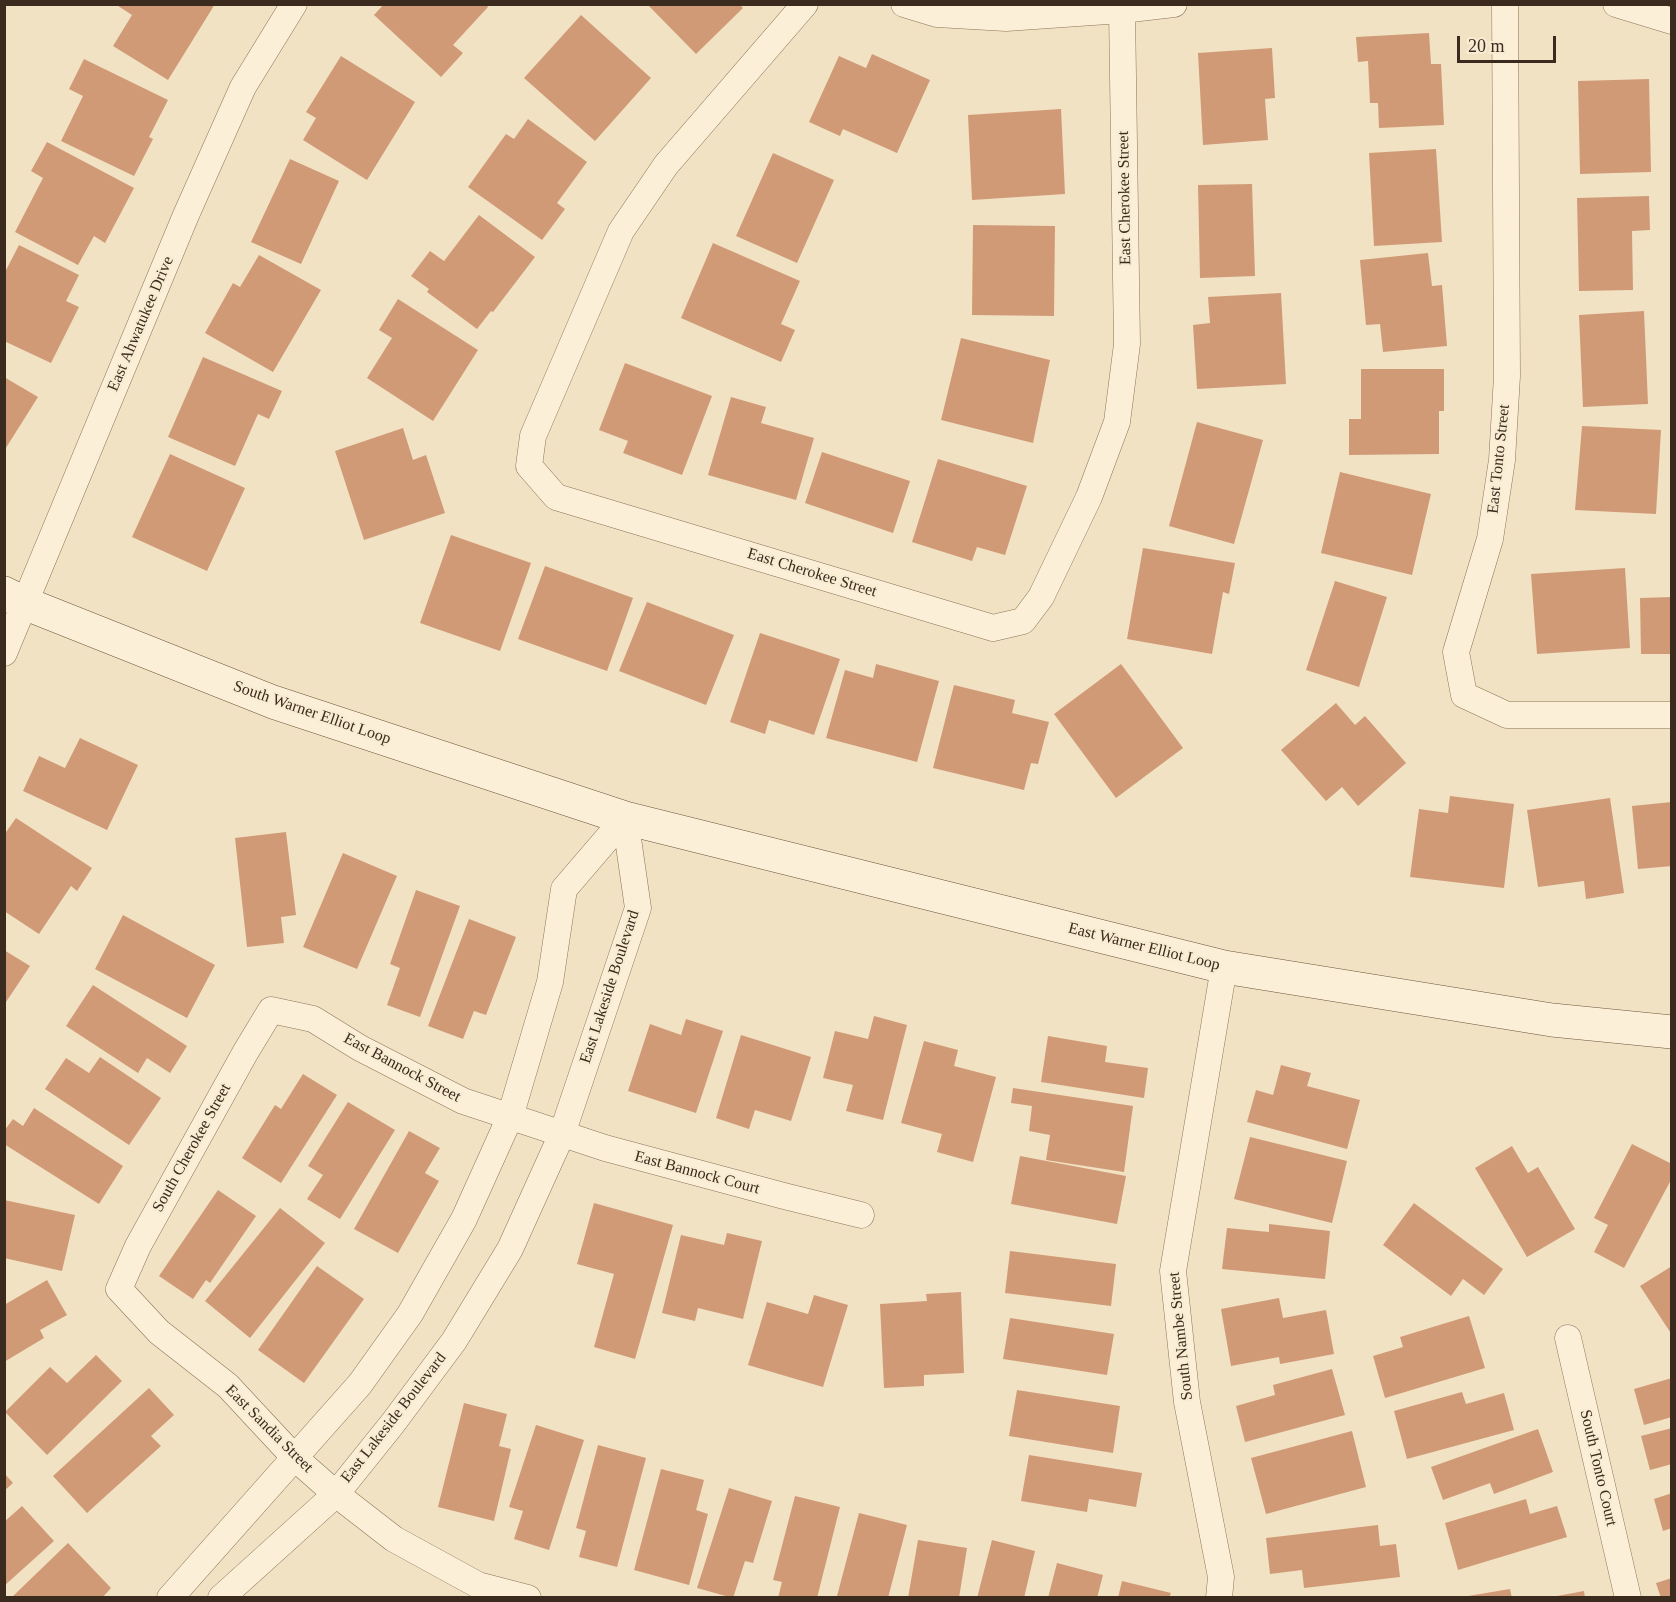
<!DOCTYPE html>
<style>
body{margin:0}
#map{position:relative;width:1676px;height:1602px;overflow:hidden;background:#f1e2c3;font-family:"Times New Roman",serif}
canvas{display:block}
.frame{position:absolute;inset:0;border:6px solid #3b2b1e;pointer-events:none}
.scale{position:absolute;left:1457px;top:36px;width:99px;height:27px;box-sizing:border-box;border:3px solid #3b2b1e;border-top:0;padding-left:8px;font-size:18px;line-height:21px;white-space:nowrap;color:#3b2b1e;-webkit-text-stroke:4px #f8ecd3;paint-order:stroke}
</style>
<div id="map">
<canvas width="1676" height="1602"></canvas>
<div class="frame"></div>
<div class="scale">20 m</div>
</div>
<script>
const context = document.querySelector('canvas').getContext('2d');
context.lineJoin = 'round';
function fillPath(path, color) { context.fillStyle = color; context.fill(path, 'evenodd'); }
const shape = rows => new Path2D(rows.map(r => 'M' + r).join(''));
function trace(path, color, width, dash) { context.strokeStyle = color; context.lineWidth = width; context.lineCap = dash ? 'butt' : 'round'; context.setLineDash(dash || []); context.stroke(path); }
function label(font, color, halo, rows, align = 'center') {
  context.font = font + ' "Times New Roman",serif'; context.lineWidth = 4.5; context.setLineDash([]); context.textBaseline = 'middle'; context.strokeStyle = halo; context.fillStyle = color; for (const [text, x, y, turn = 0] of rows) {
    context.save(); context.translate(x, y); context.rotate((+turn || 0) * Math.PI / 180); context.textAlign = isNaN(turn) ? turn : align; if (halo) context.strokeText(text, 0, 0); context.fillText(text, 0, 0); context.restore();
  }
}
const building = shape([
 [115,4,215,4,168,80,113,46,132,15],
 [384,4,486,4,488,7,453,45,463,53,441,77,374,15],
 [647,4,739,4,743,8,696,54],
 [581,15,651,78,595,141,524,78],
 [1429,33,1431,64,1441,64,1444,125,1379,128,1378,103,1370,103,1368,61,1358,62,1356,37],
 [1272,48,1275,98,1265,99,1268,140,1203,145,1198,53],
 [872,54,930,80,897,153,843,129,840,136,809,122,839,56,866,68],
 [341,56,415,102,367,180,303,140,316,118,306,112],
 [84,59,168,100,149,137,153,139,134,176,61,141,83,96,69,89],
 [1649,79,1651,172,1580,174,1578,81],
 [1061,109,1065,194,972,200,968,115],
 [528,119,587,162,557,203,565,209,542,240,468,187,506,134,514,139],
 [47,142,134,188,105,243,94,236,78,265,15,232,43,178,31,171],
 [1436,149,1442,242,1374,246,1369,153],
 [773,153,834,180,797,263,736,236],
 [290,159,339,181,301,264,251,242],
 [1252,184,1255,276,1200,278,1198,185],
 [1649,196,1650,230,1632,231,1633,290,1579,291,1577,198],
 [479,215,535,257,493,312,491,311,477,329,427,292,429,289,411,276,430,251,444,261],
 [973,225,1055,226,1054,316,972,315],
 [713,243,800,281,781,324,795,330,781,362,681,318],
 [19,245,79,275,66,301,79,307,51,363,4,341,4,274],
 [1428,253,1432,286,1442,285,1447,346,1383,352,1380,324,1366,325,1360,260],
 [259,255,321,290,273,372,205,333,233,283,240,287],
 [1281,293,1286,384,1197,389,1193,325,1210,323,1208,297],
 [398,299,478,350,433,421,367,378,392,338,379,330],
 [1644,311,1648,404,1583,407,1579,315],
 [961,338,1050,360,1033,443,941,420],
 [203,357,282,391,269,419,258,414,235,466,168,437],
 [625,363,712,396,682,475,623,453,628,441,599,430],
 [1361,369,1444,369,1444,411,1439,411,1439,454,1349,455,1349,419,1361,419],
 [4,377,38,397,4,451],
 [731,397,766,407,761,423,814,438,796,500,708,475],
 [1197,422,1263,440,1234,544,1169,526],
 [1582,426,1661,430,1656,514,1575,510],
 [403,428,413,460,426,455,445,513,364,540,335,451],
 [822,452,910,481,893,533,805,503],
 [170,454,245,488,207,571,132,537],
 [938,459,1027,486,1005,555,977,547,972,561,912,542],
 [1340,472,1431,494,1412,575,1321,553],
 [451,535,531,563,500,651,420,623],
 [1143,548,1235,563,1229,594,1223,592,1212,654,1127,639],
 [545,566,633,598,607,671,518,639],
 [1625,568,1630,648,1537,654,1531,574],
 [1335,581,1387,597,1359,687,1306,670],
 [1672,597,1672,654,1641,654,1640,598],
 [647,602,734,635,706,705,619,671],
 [760,633,840,659,814,735,769,720,765,734,730,722],
 [876,664,939,681,917,762,826,738,845,670,873,678],
 [1121,664,1183,748,1116,798,1054,714],
 [954,685,1015,700,1012,713,1049,722,1038,764,1031,763,1024,790,933,768],
 [1336,703,1355,725,1365,716,1406,763,1358,806,1342,787,1326,801,1281,750],
 [80,738,138,765,107,830,23,791,39,756,65,768],
 [1450,796,1514,804,1504,888,1410,877,1419,809,1448,813],
 [1610,798,1624,893,1586,899,1584,881,1538,887,1527,810],
 [1672,802,1672,866,1638,869,1632,806],
 [16,818,92,868,77,891,71,886,39,934,4,911,4,835],
 [286,832,296,915,281,917,284,943,247,947,235,838],
 [343,853,397,876,357,969,303,947],
 [416,890,460,906,420,1017,387,1005,400,968,390,964],
 [123,915,215,965,187,1018,95,969],
 [469,919,516,937,486,1015,474,1011,463,1039,428,1026],
 [4,950,30,966,4,1005],
 [93,985,187,1046,170,1073,147,1058,138,1073,66,1026],
 [874,1016,907,1025,883,1120,846,1111,853,1085,823,1078,835,1031,868,1039],
 [686,1019,723,1031,696,1113,628,1091,650,1024,681,1035],
 [741,1035,811,1057,791,1121,755,1110,749,1129,716,1118],
 [1048,1036,1107,1046,1105,1062,1148,1068,1144,1098,1041,1082],
 [924,1041,958,1050,954,1066,996,1077,973,1162,937,1152,942,1134,901,1123],
 [100,1057,161,1098,129,1145,45,1089,66,1058,89,1073],
 [1281,1065,1311,1073,1307,1086,1360,1100,1347,1149,1247,1122,1256,1090,1273,1095],
 [303,1074,337,1095,281,1183,242,1158,275,1105,281,1109],
 [1013,1088,1133,1106,1124,1172,1046,1160,1050,1135,1029,1131,1032,1106,1011,1103],
 [348,1102,395,1130,340,1219,307,1199,323,1175,308,1166],
 [34,1108,123,1166,99,1204,4,1144,4,1131,13,1119,23,1126],
 [409,1131,440,1148,425,1173,439,1181,398,1253,354,1229],
 [1250,1137,1347,1161,1332,1223,1234,1199],
 [1632,1144,1672,1164,1672,1178,1624,1268,1594,1252,1608,1225,1594,1218],
 [1512,1146,1528,1173,1538,1167,1575,1229,1527,1257,1475,1168],
 [1020,1156,1126,1176,1117,1224,1011,1204],
 [218,1190,256,1216,210,1283,206,1280,193,1299,159,1276],
 [4,1200,75,1215,62,1271,4,1258],
 [594,1203,673,1225,635,1359,594,1347,614,1274,577,1264],
 [1414,1203,1503,1269,1484,1295,1463,1279,1451,1296,1383,1245],
 [280,1208,325,1243,250,1338,205,1301],
 [1269,1224,1330,1231,1325,1279,1222,1269,1227,1228,1269,1232],
 [727,1233,762,1241,743,1319,698,1308,695,1321,662,1313,681,1235,724,1245],
 [1010,1251,1116,1264,1111,1306,1005,1293],
 [317,1266,364,1299,304,1383,258,1350],
 [1672,1266,1672,1335,1640,1286],
 [47,1280,67,1315,40,1330,44,1338,4,1362,4,1305],
 [961,1292,964,1373,924,1375,924,1386,884,1388,880,1304,927,1301,926,1294],
 [814,1295,848,1305,823,1387,748,1365,767,1302,808,1314],
 [1279,1298,1283,1318,1326,1310,1334,1354,1280,1364,1279,1357,1231,1366,1221,1309],
 [1469,1316,1485,1368,1385,1398,1373,1356,1403,1347,1400,1337],
 [1010,1318,1114,1334,1107,1375,1003,1359],
 [96,1355,122,1381,47,1455,5,1412,50,1367,67,1383],
 [1332,1369,1345,1415,1245,1442,1236,1406,1275,1395,1273,1385],
 [1672,1378,1672,1417,1644,1425,1634,1389],
 [149,1388,174,1415,151,1436,161,1446,87,1513,53,1476],
 [1017,1390,1120,1406,1113,1453,1009,1436],
 [1462,1392,1466,1404,1504,1393,1514,1430,1407,1459,1394,1411],
 [464,1403,507,1414,499,1446,511,1449,494,1521,438,1507],
 [536,1425,584,1440,549,1550,514,1539,523,1511,509,1507],
 [1672,1428,1672,1464,1650,1470,1641,1436],
 [1538,1429,1553,1472,1494,1494,1490,1483,1443,1500,1431,1467],
 [1352,1431,1366,1487,1266,1514,1251,1458],
 [598,1445,646,1458,617,1567,579,1557,586,1531,576,1528],
 [1029,1455,1142,1473,1136,1507,1089,1499,1087,1512,1021,1501],
 [661,1469,704,1480,696,1510,708,1514,689,1585,634,1570],
 [4,1473,13,1483,4,1491],
 [729,1488,772,1501,753,1563,745,1561,733,1598,697,1588],
 [1672,1493,1672,1528,1663,1531,1654,1499],
 [795,1496,840,1507,817,1598,778,1598,782,1582,773,1580],
 [1526,1499,1530,1514,1557,1506,1567,1537,1458,1570,1445,1523],
 [22,1506,54,1541,4,1586,4,1522],
 [859,1513,907,1525,888,1598,837,1596],
 [1378,1525,1380,1546,1396,1544,1400,1577,1304,1588,1302,1570,1270,1574,1266,1538],
 [918,1540,967,1548,959,1598,908,1598],
 [992,1540,1035,1551,1024,1598,977,1598],
 [68,1543,111,1588,102,1598,11,1598],
 [1057,1563,1103,1575,1097,1598,1048,1598],
 [1672,1578,1672,1598,1661,1598,1656,1583],
 [1122,1581,1171,1593,1169,1598,1118,1598],
 [1510,1589,1512,1598,1468,1598,1468,1596],
 [1584,1591,1585,1598,1557,1598,1557,1596]
]);
const minor = shape([
 [805,4,666,165,621,231,533,436,529,466,556,497,993,628,1023,621,1041,597,1089,497,1117,422,1127,344,1122,10],
 [904,4,937,14,1006,18,1122,10,1174,4],
 [1505,4,1507,376,1502,460,1490,539,1456,652,1464,695,1507,715,1672,715],
 [1616,4,1672,21],
 [4,653,186,215,243,87,294,4],
 [1568,1338,1628,1598],
 [170,1598,360,1384,410,1314,464,1219,510,1117,550,982,564,889,625,818],
 [221,1598,336,1494,393,1423,454,1341,510,1249,562,1134,638,908,625,818],
 [528,1598,478,1585,394,1539,336,1494,295,1458,228,1386,159,1332,119,1289,138,1246,245,1053,271,1010,313,1019,360,1048,463,1101,605,1148,784,1196,861,1215],
 [1219,1598,1221,1577,1187,1402,1173,1271,1224,967]
]);
const secondary = shape([
 [4,593,24,603,273,702,625,818,1224,967,1552,1020,1672,1032]
]);
const streetNames = [
 ["East Cherokee Street",1125,198,-91],
 ["East Ahwatukee Drive",141,324,-67],
 ["East Tonto Street",1499,459,-84],
 ["East Cherokee Street",812,573,17],
 ["South Warner Elliot Loop",312,713,19],
 ["East Warner Elliot Loop",1144,947,14],
 ["East Lakeside Boulevard",610,987,-72],
 ["East Bannock Street",402,1068,28],
 ["South Cherokee Street",192,1148,-61],
 ["East Bannock Court",697,1173,15],
 ["South Nambe Street",1181,1336,-96],
 ["East Lakeside Boulevard",394,1418,-52],
 ["East Sandia Street",269,1429,45],
 ["South Tonto Court",1598,1468,77]
];
fillPath(building, '#d19a77');
trace(minor, '#8c7359', 27);
trace(secondary, '#6e543c', 34);
trace(minor, '#fbefd7', 26);
trace(secondary, '#fbefd7', 33);
label('16px', '#3b2b1e', '#f8ecd3', streetNames);
</script>
